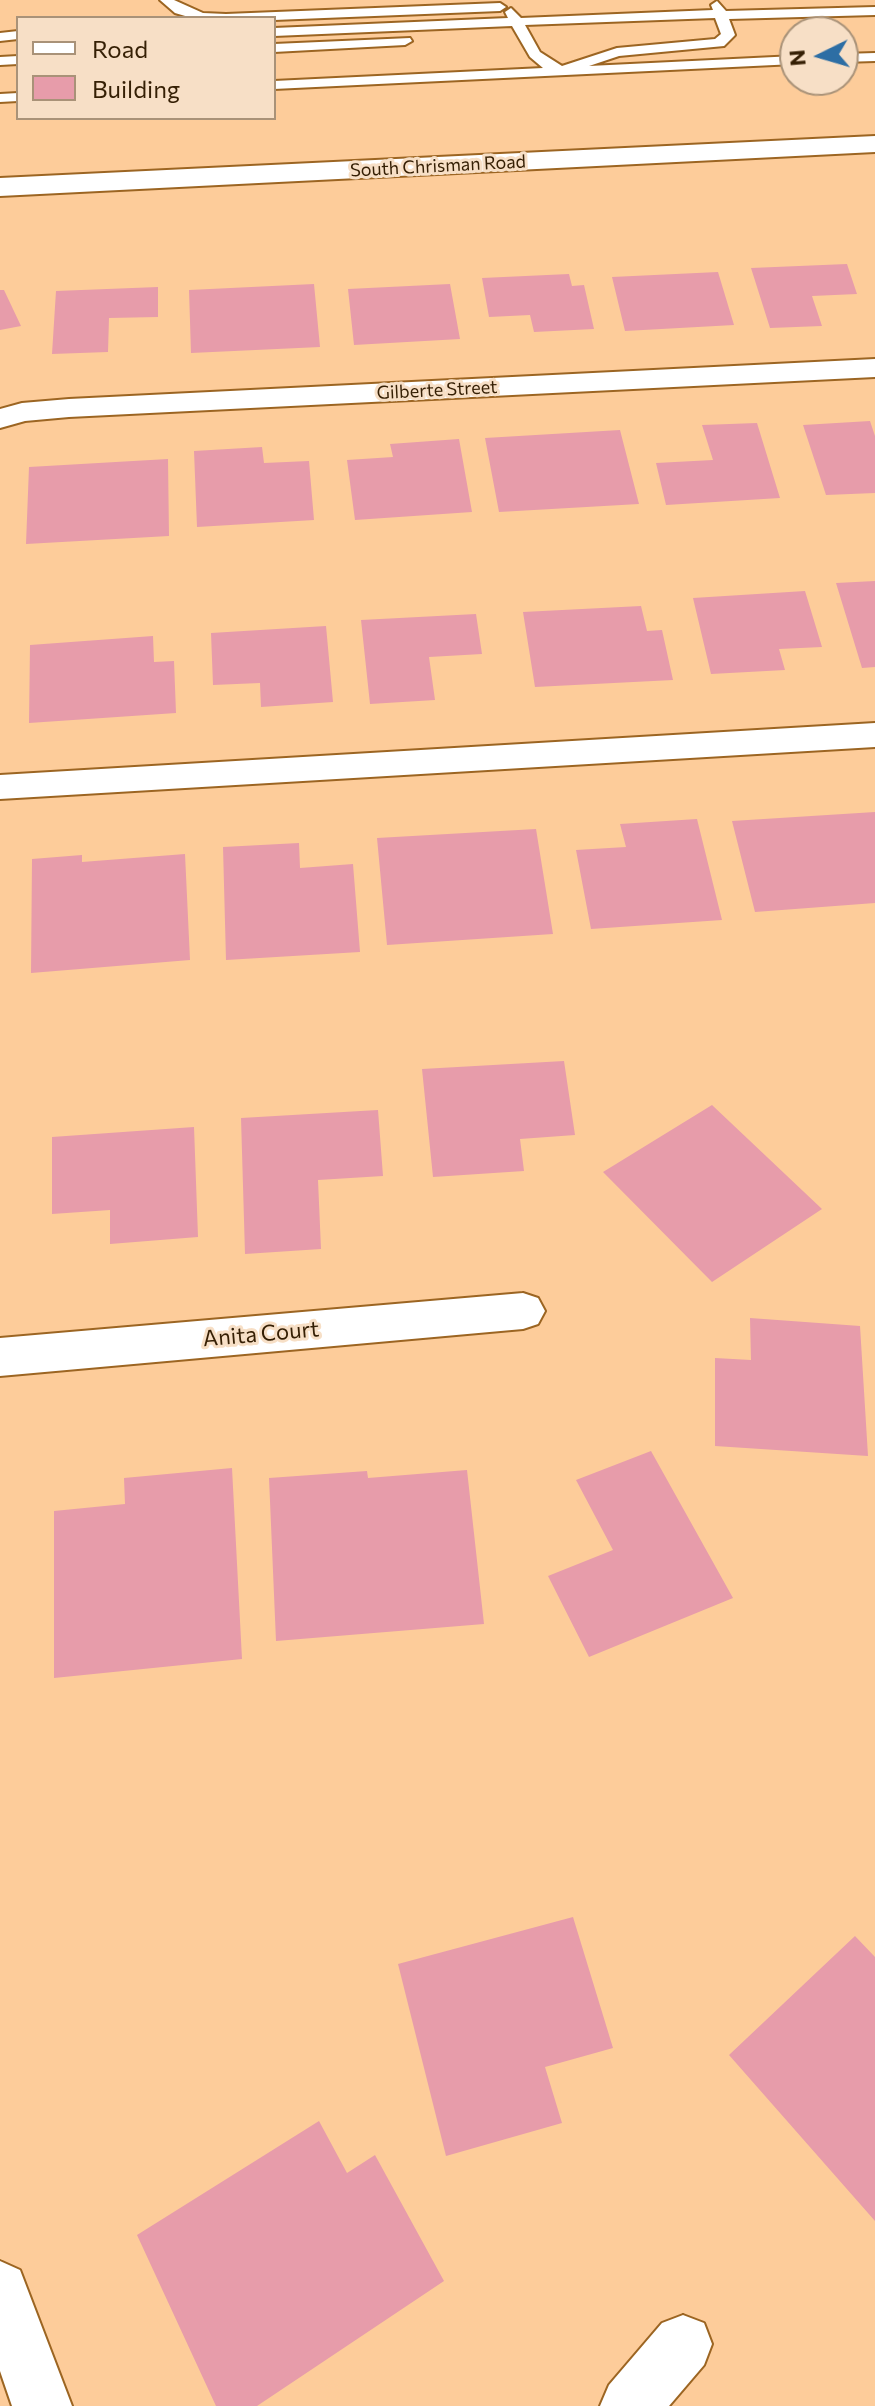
<!DOCTYPE html>
<style>
body{margin:0}
#map{position:relative;width:875px;height:2406px;overflow:hidden;background:#fdcc9a;font-family:Commissioner,sans-serif}
canvas{display:block}
.legend{position:absolute;left:16px;top:16px;width:260px;height:104px;box-sizing:border-box;background:#f7dfc6;border:2px solid #a99278;margin:0;padding:10px 14px;list-style:none;font-size:24px;color:#351f04}
.legend li{display:flex;align-items:center;gap:16px;height:40px}
.legend b{width:40px;border:2px solid #a99278}
.north{position:absolute;left:779px;top:16px;width:80px;height:80px;box-sizing:border-box;background:#f7dfc6;border:2px solid #a99278;border-radius:50%;rotate:265deg;font-size:22px;font-weight:700;line-height:32px;text-align:center;color:#351f04}
.north::after{content:'';display:block;margin:auto;width:28px;height:36px;background:#2d6ea4;clip-path:polygon(50% 0,100% 100%,50% 72%,0 100%)}
</style>
<div id="map">
<canvas width="875" height="2406"></canvas>
<ul class="legend">
<li><b style="height:10px;background:#fff"></b>Road</li>
<li><b style="height:22px;background:#e79caa"></b>Building</li>
</ul>
<div class="north">N</div>
</div>
<script>
const context = document.querySelector('canvas').getContext('2d');
context.lineJoin = 'round';
function fillPath(path, color) { context.fillStyle = color; context.fill(path, 'evenodd'); }
const shape = rows => new Path2D(rows.map(r => 'M' + r).join(''));
function trace(path, color, width, dash) { context.strokeStyle = color; context.lineWidth = width; context.lineCap = dash ? 'butt' : 'round'; context.setLineDash(dash || []); context.stroke(path); }
function label(font, color, halo, rows, align = 'center') {
  context.font = font + ' Commissioner,sans-serif'; context.lineWidth = 6; context.setLineDash([]); context.textBaseline = 'middle'; context.strokeStyle = halo; context.fillStyle = color; for (const [text, x, y, turn = 0] of rows) {
    context.save(); context.translate(x, y); context.rotate((+turn || 0) * Math.PI / 180); context.textAlign = isNaN(turn) ? turn : align; if (halo) context.strokeText(text, 0, 0); context.fillText(text, 0, 0); context.restore();
  }
}
const building = shape([
 [847,264,857,294,812,296,822,326,770,328,751,268],
 [718,272,734,325,625,331,612,277],
 [569,274,572,286,584,285,594,329,534,332,530,315,489,317,482,278],
 [314,284,320,347,191,353,189,290],
 [450,284,460,339,354,345,348,289],
 [158,287,158,317,109,318,108,352,52,354,56,291],
 [0,290,4,290,21,326,0,330],
 [870,421,875,436,875,493,826,495,803,425],
 [757,423,780,498,666,505,656,463,713,460,702,425],
 [620,430,639,504,499,512,485,438],
 [459,439,472,512,355,520,347,460,393,457,390,444],
 [262,447,264,463,309,461,314,520,197,527,194,451],
 [168,459,169,536,26,544,29,467],
 [875,581,875,667,862,668,836,583],
 [805,591,822,647,779,649,785,670,711,674,693,598],
 [641,606,647,631,662,630,673,680,535,687,523,612],
 [476,614,482,654,429,657,435,700,370,704,361,620],
 [326,626,333,702,261,707,260,683,213,685,211,633],
 [153,636,154,662,174,661,176,713,29,723,30,645],
 [875,812,875,903,755,912,732,821],
 [697,819,722,920,591,929,576,850,626,847,620,824],
 [536,829,553,934,387,945,377,838],
 [299,843,300,868,353,864,360,952,226,960,223,847],
 [185,854,190,960,31,973,32,859,82,855,82,862],
 [564,1061,575,1135,520,1139,524,1171,433,1177,422,1069],
 [712,1105,822,1209,712,1282,603,1172],
 [378,1110,383,1176,318,1180,321,1249,245,1254,241,1118],
 [194,1127,198,1237,110,1244,110,1210,52,1214,52,1137],
 [750,1318,860,1326,868,1456,715,1446,715,1358,751,1360],
 [651,1451,733,1598,589,1657,548,1576,613,1550,576,1480],
 [232,1468,242,1659,54,1678,54,1511,125,1504,124,1478],
 [467,1470,484,1624,276,1641,269,1478,367,1471,368,1478],
 [573,1917,613,2048,545,2067,562,2123,446,2156,398,1964],
 [855,1936,875,1957,875,2221,729,2055],
 [319,2121,347,2173,375,2155,444,2281,257,2406,216,2406,137,2235]
]);
const service = shape([
 [160,0,174,0,203,13,226,14,500,3,506,7,500,11,274,20,192,18,175,13,160,0],
 [717,1,726,11,875,7,875,15,729,19,735,35,724,46,619,56,589,66,795,56,795,64,274,89,274,81,543,68,530,57,512,26,274,36,274,28,508,18,505,12,511,8,521,18,713,10,711,5,717,1],
 [715,18,721,34,715,39,617,48,562,66,540,52,525,25,715,18],
 [18,31,18,39,0,41,0,33,18,31],
 [410,38,412,41,405,45,274,52,274,44,410,38],
 [875,53,875,61,843,62,843,54,875,53],
 [18,56,18,64,0,65,0,57,18,56],
 [18,93,18,101,0,102,0,94,18,93]
]);
const minor = shape([
 [875,359,875,377,69,417,25,421,0,428,0,409,22,403,69,399,875,359],
 [875,723,875,747,0,799,0,775,875,723],
 [523,1293,538,1298,545,1311,538,1324,523,1329,0,1376,0,1338,523,1293],
 [0,2261,20,2270,72,2406,12,2406,0,2371,0,2261],
 [683,2315,704,2323,712,2344,704,2365,669,2406,600,2406,609,2385,662,2323,683,2315]
]);
const tertiary = shape([
 [875,136,875,152,0,196,0,178,875,136]
]);
const farStreetnames = [
 ["South Chrisman Road",438,166,-3],
 ["Gilberte Street",437,390,-3]
];
const streetNames = [
 ["Anita Court",261,1334,-5]
];
fillPath(building, '#e79caa');
trace(service, '#9c6522', 4);
trace(minor, '#9c6522', 4);
trace(tertiary, '#9c6522', 4);
fillPath(service, '#fff');
fillPath(minor, '#fff');
fillPath(tertiary, '#fff');
label('18px', '#351f04', '#f7dfc6', farStreetnames);
label('22px', '#351f04', '#f7dfc6', streetNames);
</script>
